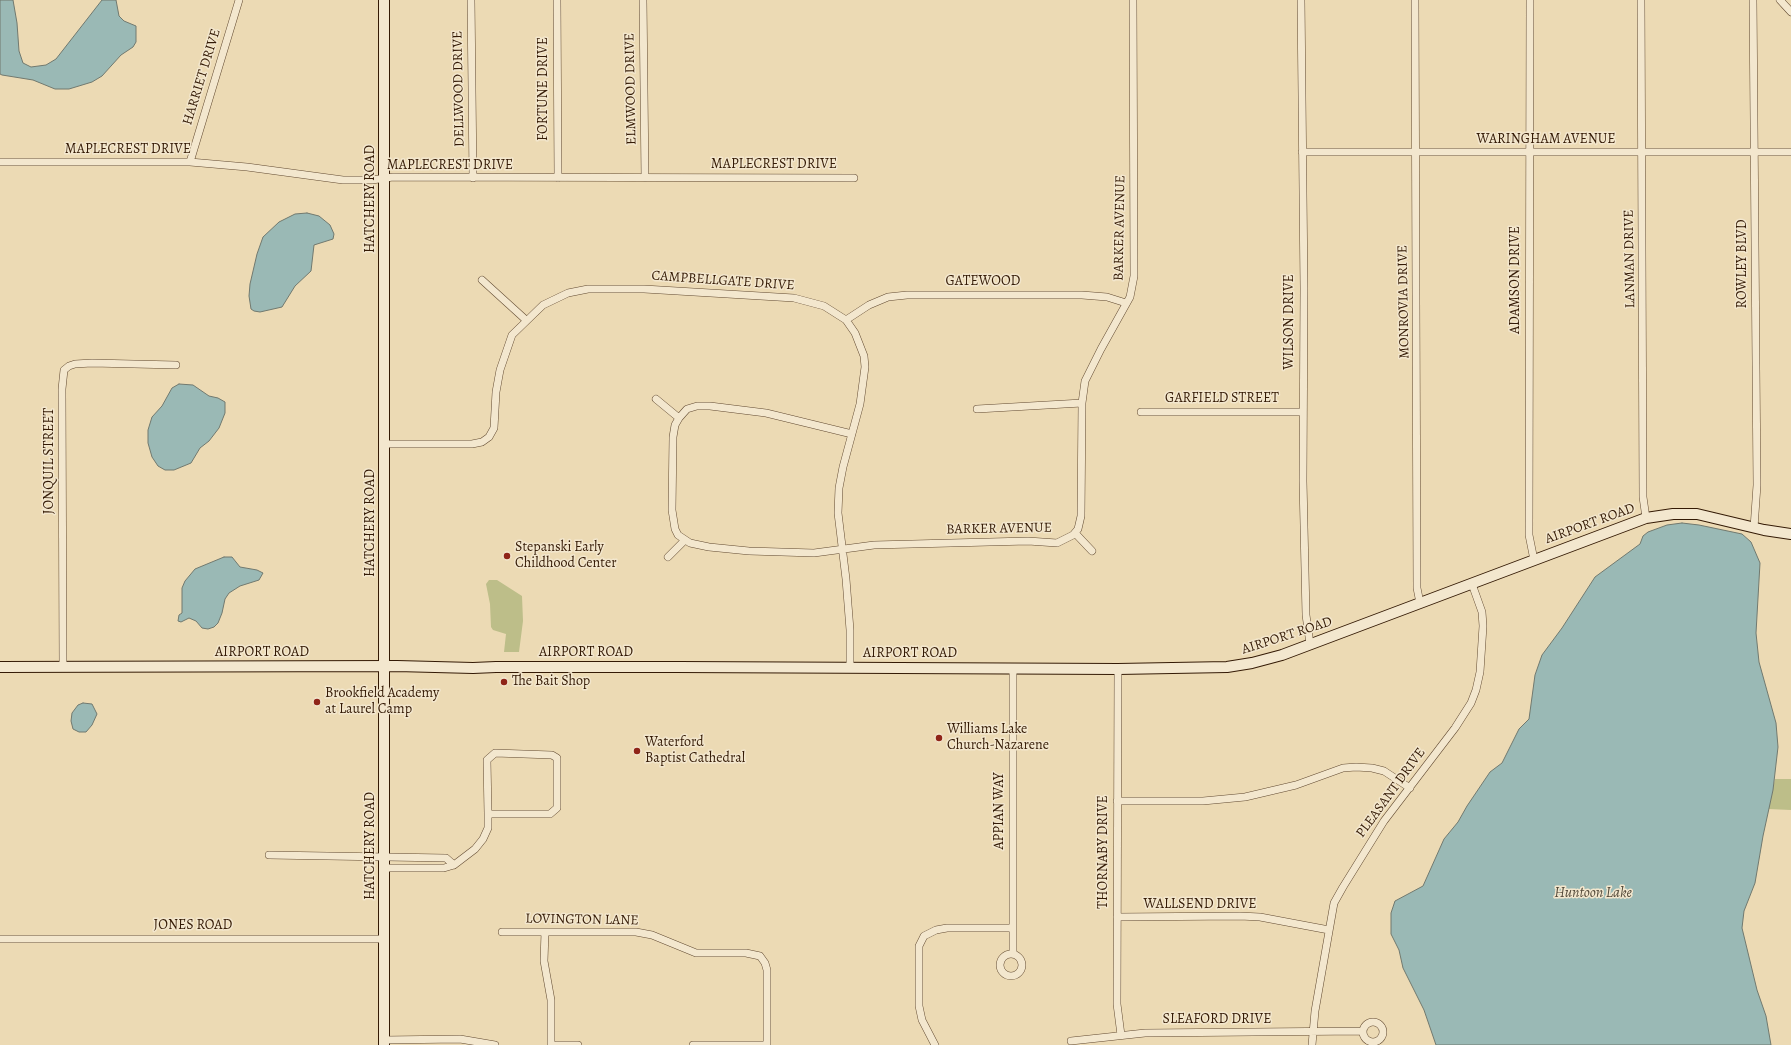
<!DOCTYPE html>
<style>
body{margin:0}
canvas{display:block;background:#ecdab4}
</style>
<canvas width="1791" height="1045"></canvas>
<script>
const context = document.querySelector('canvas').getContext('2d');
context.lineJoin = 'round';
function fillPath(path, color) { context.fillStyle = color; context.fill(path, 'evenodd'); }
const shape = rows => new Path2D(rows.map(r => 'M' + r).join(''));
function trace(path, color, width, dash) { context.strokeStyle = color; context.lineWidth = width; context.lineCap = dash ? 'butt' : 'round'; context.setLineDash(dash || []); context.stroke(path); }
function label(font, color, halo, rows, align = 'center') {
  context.font = font + ' Alegreya,serif'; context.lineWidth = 3; context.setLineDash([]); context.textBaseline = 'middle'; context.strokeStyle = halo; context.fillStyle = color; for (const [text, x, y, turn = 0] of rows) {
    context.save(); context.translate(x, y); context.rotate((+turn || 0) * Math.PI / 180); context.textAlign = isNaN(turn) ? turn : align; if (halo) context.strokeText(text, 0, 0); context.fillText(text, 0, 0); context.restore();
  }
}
const green = shape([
 [489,580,497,580,522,596,523,621,519,652,504,652,506,634,493,630,491,627,490,604,486,584],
 [1775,779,1791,779,1791,810,1768,809]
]);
const water = shape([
 [0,0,13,0,17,23,19,51,23,63,31,67,46,65,56,59,102,0,116,0,119,16,124,21,136,26,136,42,133,47,121,55,102,76,92,82,69,89,55,89,33,80,2,75,0,74,0,0],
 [307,213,319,216,330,225,334,234,333,239,314,245,311,271,295,286,282,307,260,312,254,311,251,309,249,296,250,284,257,254,263,237,279,222,295,214,307,213],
 [179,384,193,385,209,396,218,398,225,402,225,413,219,428,209,441,200,448,191,463,174,470,165,470,158,466,152,457,148,443,148,430,152,417,162,406,172,388,179,384],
 [1682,523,1699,525,1742,534,1751,542,1760,563,1756,633,1759,662,1776,723,1778,747,1773,790,1763,836,1755,883,1744,911,1742,928,1757,990,1766,1016,1771,1045,1436,1045,1424,1010,1403,968,1399,950,1391,934,1391,913,1395,901,1423,886,1444,839,1458,822,1467,806,1490,772,1502,763,1519,729,1529,719,1535,675,1542,655,1562,628,1595,577,1640,544,1643,536,1648,532,1667,525,1682,523],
 [224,557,232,557,240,567,257,570,263,573,259,580,240,586,229,593,225,599,222,613,218,623,214,627,208,629,202,628,196,621,189,618,181,622,178,621,179,615,182,613,182,588,185,581,195,569,224,557],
 [83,703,92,704,97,714,92,725,86,732,79,732,73,729,71,721,72,713,78,705,83,703]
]);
const street = shape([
 [471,0,473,178],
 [557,0,558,178],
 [643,0,645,178],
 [1301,0,1304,288,1303,481,1306,615,1310,644],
 [1415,0,1417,588,1420,603],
 [1530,0,1529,535,1534,560],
 [1641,0,1643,497,1646,518],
 [1753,0,1757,485,1754,528],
 [1780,0,1791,12],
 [1302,152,1791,152],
 [0,162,190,162,247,167,343,180,372,180,393,177,854,178],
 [190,162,239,0],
 [482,280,526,320],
 [846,320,869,305,888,297,907,295,1082,295,1107,297,1126,303],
 [656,399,679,418],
 [977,409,1082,403],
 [1141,412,1303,412],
 [852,434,766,413,710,406,697,406,687,409,679,418,675,425,673,437,672,510,675,529,678,535,690,543,709,547,749,551,814,553,874,545,1028,541,1057,543,1073,535,1078,529,1081,516,1082,403,1085,381,1101,349,1130,297,1134,276,1133,0],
 [386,444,472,444,482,442,489,437,494,428,496,392,500,370,512,335,543,305,568,293,588,289,644,289,794,298,824,306,846,320,855,333,864,356,865,367,860,404,843,467,839,488,838,513,846,579,850,630,850,667],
 [1075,533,1092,551],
 [668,557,685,540],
 [63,667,62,389,64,370,69,366,75,364,92,363,176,365],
 [1118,669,1117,1004,1121,1035],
 [1117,801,1203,801,1245,797,1296,785,1343,768,1356,767,1372,768,1384,771,1410,788],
 [269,855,446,858,454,865],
 [384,868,444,868,454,865,475,849,483,839,488,828,488,814,487,760,495,753,552,755,557,758,557,808,550,814,488,814],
 [1117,917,1240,916,1260,917,1329,930],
 [502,932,636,932,652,935,696,953,746,953,760,956,765,963,767,970,767,1045],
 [545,932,544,961,551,1000,551,1045],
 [0,939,385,939],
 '1000 965a11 11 0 1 1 22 0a11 11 0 1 1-22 0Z',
 [1013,954,1013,668],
 '1363 1032a10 10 0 1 1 20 0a10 10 0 1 1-20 0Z',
 [384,1040,460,1039,495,1045],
 [1071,1041,1145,1033,1362,1031],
 [556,1045,578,1045],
 [693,1045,767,1045],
 [935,1045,922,1020,919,1006,919,946,924,936,936,930,947,928,1013,928],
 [1312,1045,1315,1011,1334,903,1343,887,1384,821,1455,728,1471,703,1476,690,1480,672,1483,626,1482,612,1472,584]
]);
const secondary = shape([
 [384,0,384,1045],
 [0,667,397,666,473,668,496,667,678,667,1118,669,1227,667,1252,663,1282,655,1646,518,1673,514,1697,514,1764,530,1791,534]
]);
const markers = [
 [507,556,4,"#8f2418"],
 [504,682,4,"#8f2418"],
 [317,702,4,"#8f2418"],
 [939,738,4,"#8f2418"],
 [637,751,4,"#8f2418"]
];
const streetNames = [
 ["HARRIET DRIVE",202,77,-73],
 ["DELLWOOD DRIVE",459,89,-91],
 ["FORTUNE DRIVE",544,89,-90],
 ["ELMWOOD DRIVE",631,89,-91],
 ["WARINGHAM AVENUE",1546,140],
 ["MAPLECREST DRIVE",128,150],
 ["MAPLECREST DRIVE",774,165],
 ["MAPLECREST DRIVE",450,166],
 ["HATCHERY ROAD",371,199,-90],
 ["BARKER AVENUE",1120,228,-89],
 ["LANMAN DRIVE",1630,259,-91],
 ["ROWLEY BLVD",1743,264,-90],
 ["ADAMSON DRIVE",1516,280,-90],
 ["CAMPBELLGATE DRIVE",723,281,4],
 ["GATEWOOD",983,282],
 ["MONROVIA DRIVE",1404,302,-91],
 ["WILSON DRIVE",1290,322,-90],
 ["GARFIELD STREET",1222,399],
 ["JONQUIL STREET",50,461,-90],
 ["HATCHERY ROAD",371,523,-90],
 ["AIRPORT ROAD",1590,524,-20],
 ["BARKER AVENUE",999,529,-1],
 ["AIRPORT ROAD",1287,636,-18],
 ["AIRPORT ROAD",262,653],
 ["AIRPORT ROAD",586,653],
 ["AIRPORT ROAD",910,654],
 ["PLEASANT DRIVE",1391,793,-54],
 ["APPIAN WAY",1000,811,-90],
 ["HATCHERY ROAD",371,846,-90],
 ["THORNABY DRIVE",1104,852,-90],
 ["WALLSEND DRIVE",1200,905],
 ["LOVINGTON LANE",582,920,1],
 ["JONES ROAD",193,926],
 ["SLEAFORD DRIVE",1217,1020]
];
const poiNames = [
 ["Stepanski Early",515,548],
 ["Childhood Center",515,564],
 ["The Bait Shop",512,682],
 ["Brookfield Academy",325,694],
 ["at Laurel Camp",325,710],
 ["Williams Lake",947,730],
 ["Church-Nazarene",947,746],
 ["Waterford",645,743],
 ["Baptist Cathedral",645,759]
];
const waterNames = [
 ["Huntoon Lake",1593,893]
];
fillPath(green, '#bdbe89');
fillPath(water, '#9ab9b5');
trace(water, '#71796f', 1);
trace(street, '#624a31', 8);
trace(secondary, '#341a05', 12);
trace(street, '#f3e7ce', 7);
trace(secondary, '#f3e7ce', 10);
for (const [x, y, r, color] of markers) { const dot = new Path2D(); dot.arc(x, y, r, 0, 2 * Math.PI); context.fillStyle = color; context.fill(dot); trace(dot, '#f3e7ce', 1.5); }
label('14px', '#341a05', '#f3e7ce', streetNames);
label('14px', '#341a05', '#f3e7ce', poiNames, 'left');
label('italic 15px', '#534a3a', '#f3e7ce', waterNames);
</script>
